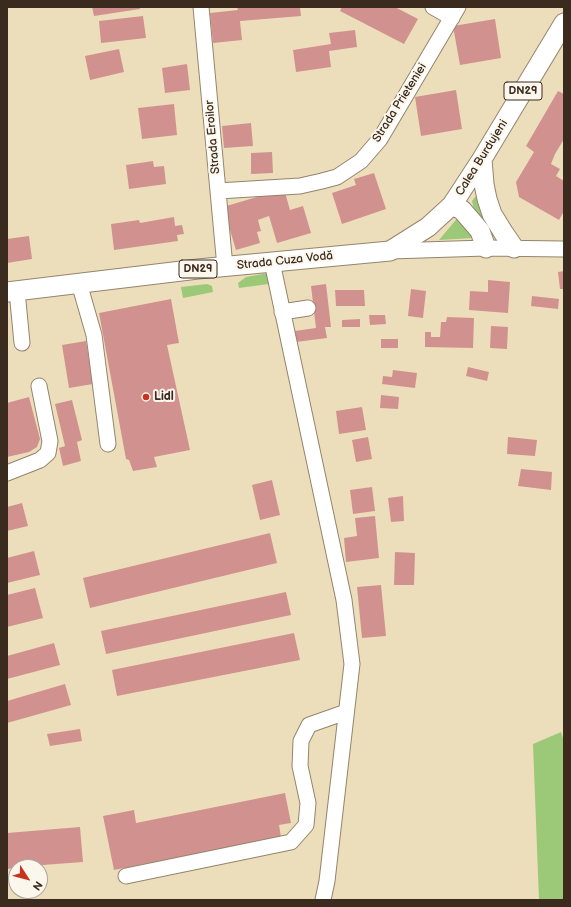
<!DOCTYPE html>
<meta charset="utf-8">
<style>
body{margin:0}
#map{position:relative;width:571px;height:907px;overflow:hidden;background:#eddebb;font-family:"Balsamiq Sans",sans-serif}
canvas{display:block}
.frame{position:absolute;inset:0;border:8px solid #3b2a1e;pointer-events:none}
.north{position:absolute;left:8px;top:859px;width:40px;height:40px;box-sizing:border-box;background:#fbf7ec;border:1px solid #aea59a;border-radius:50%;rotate:126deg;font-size:11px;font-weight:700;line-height:16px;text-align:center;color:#3b2a1e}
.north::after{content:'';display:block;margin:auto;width:14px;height:18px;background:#c8321e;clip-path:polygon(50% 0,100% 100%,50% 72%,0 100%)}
</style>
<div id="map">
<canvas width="571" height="907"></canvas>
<div class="frame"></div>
<div class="north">N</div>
</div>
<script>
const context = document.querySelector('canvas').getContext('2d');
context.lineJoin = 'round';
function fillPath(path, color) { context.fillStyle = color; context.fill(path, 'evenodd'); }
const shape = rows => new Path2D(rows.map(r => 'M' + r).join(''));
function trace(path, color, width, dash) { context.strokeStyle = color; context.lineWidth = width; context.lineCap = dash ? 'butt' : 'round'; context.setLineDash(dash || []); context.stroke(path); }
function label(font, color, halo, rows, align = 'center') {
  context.font = font + ' "Balsamiq Sans",sans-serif'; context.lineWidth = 4; context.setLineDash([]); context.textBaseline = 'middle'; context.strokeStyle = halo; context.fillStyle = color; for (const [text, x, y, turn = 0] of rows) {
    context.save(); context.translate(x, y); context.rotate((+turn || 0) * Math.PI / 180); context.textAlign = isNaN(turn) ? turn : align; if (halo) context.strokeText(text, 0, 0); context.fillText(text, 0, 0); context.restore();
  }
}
const green = shape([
 [479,192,495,235,494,236,492,236,475,213,472,201],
 [460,215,473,238,439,240],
 [274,272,276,283,239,288,238,283,246,277],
 [207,284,212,286,213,292,183,298,181,287],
 [561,732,564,741,564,900,539,900,533,744]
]);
const building = shape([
 [92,7,140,7,140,9,94,16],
 [237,7,300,7,301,16,240,21,242,40,213,43,210,13,238,10],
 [342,7,395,7,418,19,404,44,340,11],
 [143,16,146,38,101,43,99,21],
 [495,19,501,58,460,65,453,26],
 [355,30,357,47,329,51,331,67,296,72,293,50,331,44,329,33],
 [119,49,124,72,90,80,85,56],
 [187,64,190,90,165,93,162,68],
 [456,90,462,129,421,136,415,97],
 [558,91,564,94,564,139,555,154,551,164,560,169,556,176,564,181,564,211,559,220,519,197,516,182,534,152,526,146],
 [174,104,177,135,142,139,138,108],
 [251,123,253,146,224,148,222,126],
 [272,152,273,173,251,174,251,153],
 [153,161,154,167,164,166,166,184,129,189,126,165],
 [374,173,386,209,342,224,332,193,356,185,354,179],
 [284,189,290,210,303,206,311,233,277,243,269,216,258,220,261,231,257,232,260,243,236,250,223,207],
 [174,217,175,226,182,225,184,234,177,235,178,241,114,250,111,224,139,220,140,223],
 [29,236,32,259,7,263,7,239],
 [564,271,564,289,560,289,558,272],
 [488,280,510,282,508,313,469,310,470,291,488,292],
 [326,284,331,327,325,327,327,338,296,342,295,331,316,328,311,286],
 [411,289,426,291,423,318,408,316],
 [335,290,364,290,365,306,336,306],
 [532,296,559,299,558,309,531,306],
 [171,299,179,343,167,345,190,450,154,457,157,467,133,471,129,460,126,459,99,313],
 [369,315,385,315,386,324,370,325],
 [447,317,474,318,473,348,425,347,425,332,431,332,431,337,440,337,441,322,446,322],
 [360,319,360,327,342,327,342,320],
 [491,326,508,327,507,349,490,348],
 [381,339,398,339,398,348,381,348],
 [86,341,93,384,69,388,62,345],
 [468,367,489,372,487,381,466,376],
 [393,370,417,373,415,388,382,384,383,376,392,377],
 [381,395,399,397,398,409,380,408],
 [29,397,40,439,37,447,29,452,7,457,7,403],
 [72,400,82,440,77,442,81,461,63,466,59,448,65,446,55,404],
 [362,407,366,430,339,434,336,411],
 [368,437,372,459,356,462,352,440],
 [508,437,537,440,535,456,507,454],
 [521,469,552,472,551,490,518,486],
 [272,480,280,515,260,520,252,485],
 [372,487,375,511,353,514,350,490],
 [403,496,404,521,391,522,388,498],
 [22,503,28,526,7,531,7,507],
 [375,516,379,558,346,562,344,538,357,536,355,518],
 [270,533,277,563,90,608,83,578],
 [34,551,40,575,7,583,7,558],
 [395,552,415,553,414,585,394,585],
 [381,585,386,636,362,638,357,587],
 [35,588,43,618,7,627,7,595],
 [286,592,291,615,106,654,101,631],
 [294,633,300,660,117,696,112,670],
 [54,643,60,665,7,679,7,656],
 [65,684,71,705,7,723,7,701],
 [80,729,82,741,50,746,47,734],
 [285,793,291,823,279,825,281,837,114,870,103,816,134,810,136,823],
 [80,827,83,862,16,867,16,868,7,869,7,833]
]);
const minor = shape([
 [201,7,225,267],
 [433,7,452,18],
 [218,191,300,186,322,181,337,177,361,161,380,139,458,7],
 [390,251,486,248,564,249],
 [272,262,344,600,352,664,327,881,323,900],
 [79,283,94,335,108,444],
 [17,291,22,343],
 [282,312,308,308],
 [7,473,40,460,48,453,50,441,39,386],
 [126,876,291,842,306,825,308,803,300,766,301,741,309,725,346,712]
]);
const major = shape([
 [482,159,484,184,487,199,492,214,503,232,514,248],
 [452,205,462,210,475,225,480,231,486,248],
 [7,292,198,269,390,251,428,227,452,205,482,159,564,23]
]);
const markers = [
 [146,397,4,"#c8321e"]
];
const shields = [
 [523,91,38],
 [198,269,38]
];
const shieldNames = [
 ["DN29",523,91],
 ["DN29",198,269]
];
const streetNames = [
 ["Strada Prieteniei",400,103,-58],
 ["Strada Eroilor",213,137,-95],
 ["Calea Burdujeni",482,158,-58],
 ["Strada Cuza Vodă",285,261,-6]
];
const poiNames = [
 ["Lidl",154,397]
];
fillPath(green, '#9cc977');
fillPath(building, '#d1928f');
trace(minor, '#94846c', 17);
trace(major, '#94846c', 21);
trace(minor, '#fff', 15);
trace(major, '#fff', 19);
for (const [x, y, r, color] of markers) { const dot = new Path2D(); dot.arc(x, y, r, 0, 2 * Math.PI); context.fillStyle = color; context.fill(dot); trace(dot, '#fbf7ec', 1.5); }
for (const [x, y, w] of shields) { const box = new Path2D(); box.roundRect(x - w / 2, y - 9, w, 18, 3); context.fillStyle = '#fbf7ec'; context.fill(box); trace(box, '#3b2a1e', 1); }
label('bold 11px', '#3b2a1e', null, shieldNames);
label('12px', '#3b2a1e', '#fbf7ec', streetNames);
label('bold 12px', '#3b2a1e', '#fbf7ec', poiNames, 'left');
</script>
